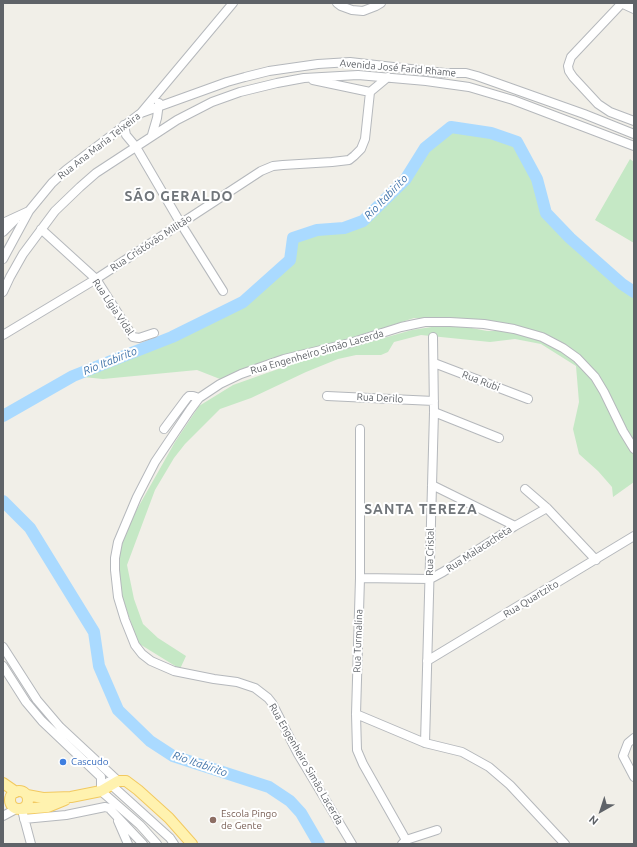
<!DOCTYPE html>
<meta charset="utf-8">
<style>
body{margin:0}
#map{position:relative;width:637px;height:847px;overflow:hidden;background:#f1efe8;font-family:Ubuntu,sans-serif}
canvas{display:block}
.frame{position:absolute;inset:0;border:4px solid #5f6368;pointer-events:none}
.north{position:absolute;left:581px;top:791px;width:40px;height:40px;-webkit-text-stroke:3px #fff;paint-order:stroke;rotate:219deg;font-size:11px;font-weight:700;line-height:16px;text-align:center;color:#5f6368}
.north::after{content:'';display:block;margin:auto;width:14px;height:18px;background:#5f6368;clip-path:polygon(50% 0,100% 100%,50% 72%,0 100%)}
</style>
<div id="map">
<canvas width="637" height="847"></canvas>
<div class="frame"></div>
<div class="north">N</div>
</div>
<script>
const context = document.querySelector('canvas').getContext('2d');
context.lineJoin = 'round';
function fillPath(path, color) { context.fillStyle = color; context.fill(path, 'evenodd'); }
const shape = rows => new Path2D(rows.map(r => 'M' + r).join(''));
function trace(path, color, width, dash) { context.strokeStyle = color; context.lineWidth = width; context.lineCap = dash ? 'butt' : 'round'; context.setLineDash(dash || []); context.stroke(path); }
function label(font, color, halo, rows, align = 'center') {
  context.font = font + ' Ubuntu,sans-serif'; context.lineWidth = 4; context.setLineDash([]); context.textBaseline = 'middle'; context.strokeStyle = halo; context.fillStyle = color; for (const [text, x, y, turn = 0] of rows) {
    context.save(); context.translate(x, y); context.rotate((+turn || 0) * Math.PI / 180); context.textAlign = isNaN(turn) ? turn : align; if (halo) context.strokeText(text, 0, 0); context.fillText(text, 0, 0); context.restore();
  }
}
const green = shape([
 [451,127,491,133,517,142,537,179,546,213,570,238,622,284,634,292,634,482,613,497,612,487,598,471,579,454,573,429,579,402,576,366,541,344,515,339,490,342,421,335,394,342,388,352,381,355,356,355,338,359,306,372,251,398,220,409,185,444,174,458,155,490,127,565,134,599,143,624,158,638,186,656,180,669,138,643,123,599,118,579,117,558,123,534,175,442,199,406,233,385,315,356,373,341,412,330,451,324,487,331,504,331,482,323,414,318,347,340,282,357,220,379,197,370,103,379,73,376,172,337,243,302,290,260,293,238,317,230,344,228,363,221,405,180,425,148],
 [630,159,634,162,634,243,595,220]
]);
const river = shape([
 [3,416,73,376,172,337,243,302,290,260,293,238,317,230,344,228,363,221,405,180,425,148,451,127,491,133,517,142,537,179,546,213,570,238,622,284,634,292],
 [3,501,30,528,94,632,99,666,118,710,150,741,173,756,269,787,290,801,301,813,319,844]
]);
const minor = shape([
 [337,3,341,6,352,10,363,11,376,6,381,3],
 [621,3,634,9],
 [622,3,571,57,568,66,569,71,573,77,598,104,610,112,634,121],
 [313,80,370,92],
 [141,113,227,82,245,77,269,71,318,64,350,62,445,73,466,73,477,76,584,114,634,134],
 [124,125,126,135,136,147,181,224,223,291],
 [152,135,157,118,159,103],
 [3,223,29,211,52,183,66,170,141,113,233,3],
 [41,229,96,279,133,337,139,338,154,333],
 [3,232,15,220],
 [3,259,29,211],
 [3,292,10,277,23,254,55,211,80,187,96,173,177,120,212,102,240,92,277,83,304,78,358,75,426,81,469,87,513,100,634,146],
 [3,335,96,279,261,171,273,166,283,165,332,162,349,160,354,156,361,149,365,139,370,92,388,77],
 [434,363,528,399],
 [327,396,434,401],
 [434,412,499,438],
 [164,429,187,398,189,396,193,396,199,398],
 [360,429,360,578,356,714,357,750,363,764,406,840],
 [432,485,515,526],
 [525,489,547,508,596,560],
 [360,578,430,579,443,572,515,526,547,508],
 [3,647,37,700,60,727,118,781],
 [427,661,634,536],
 [3,666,26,702,42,721,101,777,101,791,140,825,157,844],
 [356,714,425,743,462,752,489,767,510,785,565,844],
 [634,738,628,743,623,756,634,777],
 [425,743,434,412,433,337],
 [108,782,170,838,174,844],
 [23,814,31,844],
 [3,816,16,809],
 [24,819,66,815,105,807,109,808,143,844],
 [118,821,128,844],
 [352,844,298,754,272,703,268,698,255,688,237,682,214,679,174,671,151,661,142,654,135,645,125,620,118,597,115,570,115,558,118,542,137,497,155,462,190,410,199,398,220,384,241,374,284,359,350,343,401,327,415,324,425,322,450,322,484,324,514,329,542,337,563,348,577,358,595,377,604,392,623,431,634,449],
 [402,844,406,840,437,830]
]);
const major = shape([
 [3,783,16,792],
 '10 800a9 9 0 1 1 18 0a9 9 0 1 1-18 0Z',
 [27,795,43,798,71,797,101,791,118,781,126,781,138,790,169,818,192,844],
 [22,809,48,807,65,800]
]);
const markers = [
 [63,762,4,"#3f7fe0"],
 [213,820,4,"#8d6e63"]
];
const streetNames = [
 ["Avenida José Farid Rhame",398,68,5],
 ["Rua Ana Maria Teixeira",99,146,-38],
 ["Rua Cristóvão Militão",151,243,-33],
 ["Rua Lígia Vidal",113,307,56],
 ["Rua Engenheiro Simão Lacerda",317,352,-16],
 ["Rua Rubi",481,381,21],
 ["Rua Derilo",380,398,3],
 ["Rua Malacacheta",479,549,-33],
 ["Rua Cristal",430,552,-89],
 ["Rua Quartzito",531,599,-31],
 ["Rua Turmalina",358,641,-88],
 ["Rua Engenheiro Simão Lacerda",306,764,60]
];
const shopNames = [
 ["Cascudo",71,762]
];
const educationNames = [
 ["Escola Pingo",221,814],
 ["de Gente",221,826]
];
const waterNames = [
 ["Rio Itabirito",386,197,-46],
 ["Rio Itabirito",110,361,-22],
 ["Rio Itabirito",200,764,19]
];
const districtNames = [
 ["SÃO GERALDO",179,196],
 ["SANTA TEREZA",421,509]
];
fillPath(green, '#c5e8c5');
trace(river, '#aadaff', 12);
trace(minor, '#b5b8bc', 10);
trace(major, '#f2c960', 12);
trace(minor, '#fff', 8);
trace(major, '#fff2af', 10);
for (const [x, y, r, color] of markers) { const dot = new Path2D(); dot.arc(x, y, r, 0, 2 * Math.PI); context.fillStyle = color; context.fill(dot); trace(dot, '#fff', 1.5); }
label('10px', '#5f6368', '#fff', streetNames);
label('10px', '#366cbe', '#fff', shopNames, 'left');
label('10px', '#785e54', '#fff', educationNames, 'left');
label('italic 11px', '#4174aa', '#fff', waterNames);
context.letterSpacing = '1px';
label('bold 14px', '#70757a', '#fff', districtNames);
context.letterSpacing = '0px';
</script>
